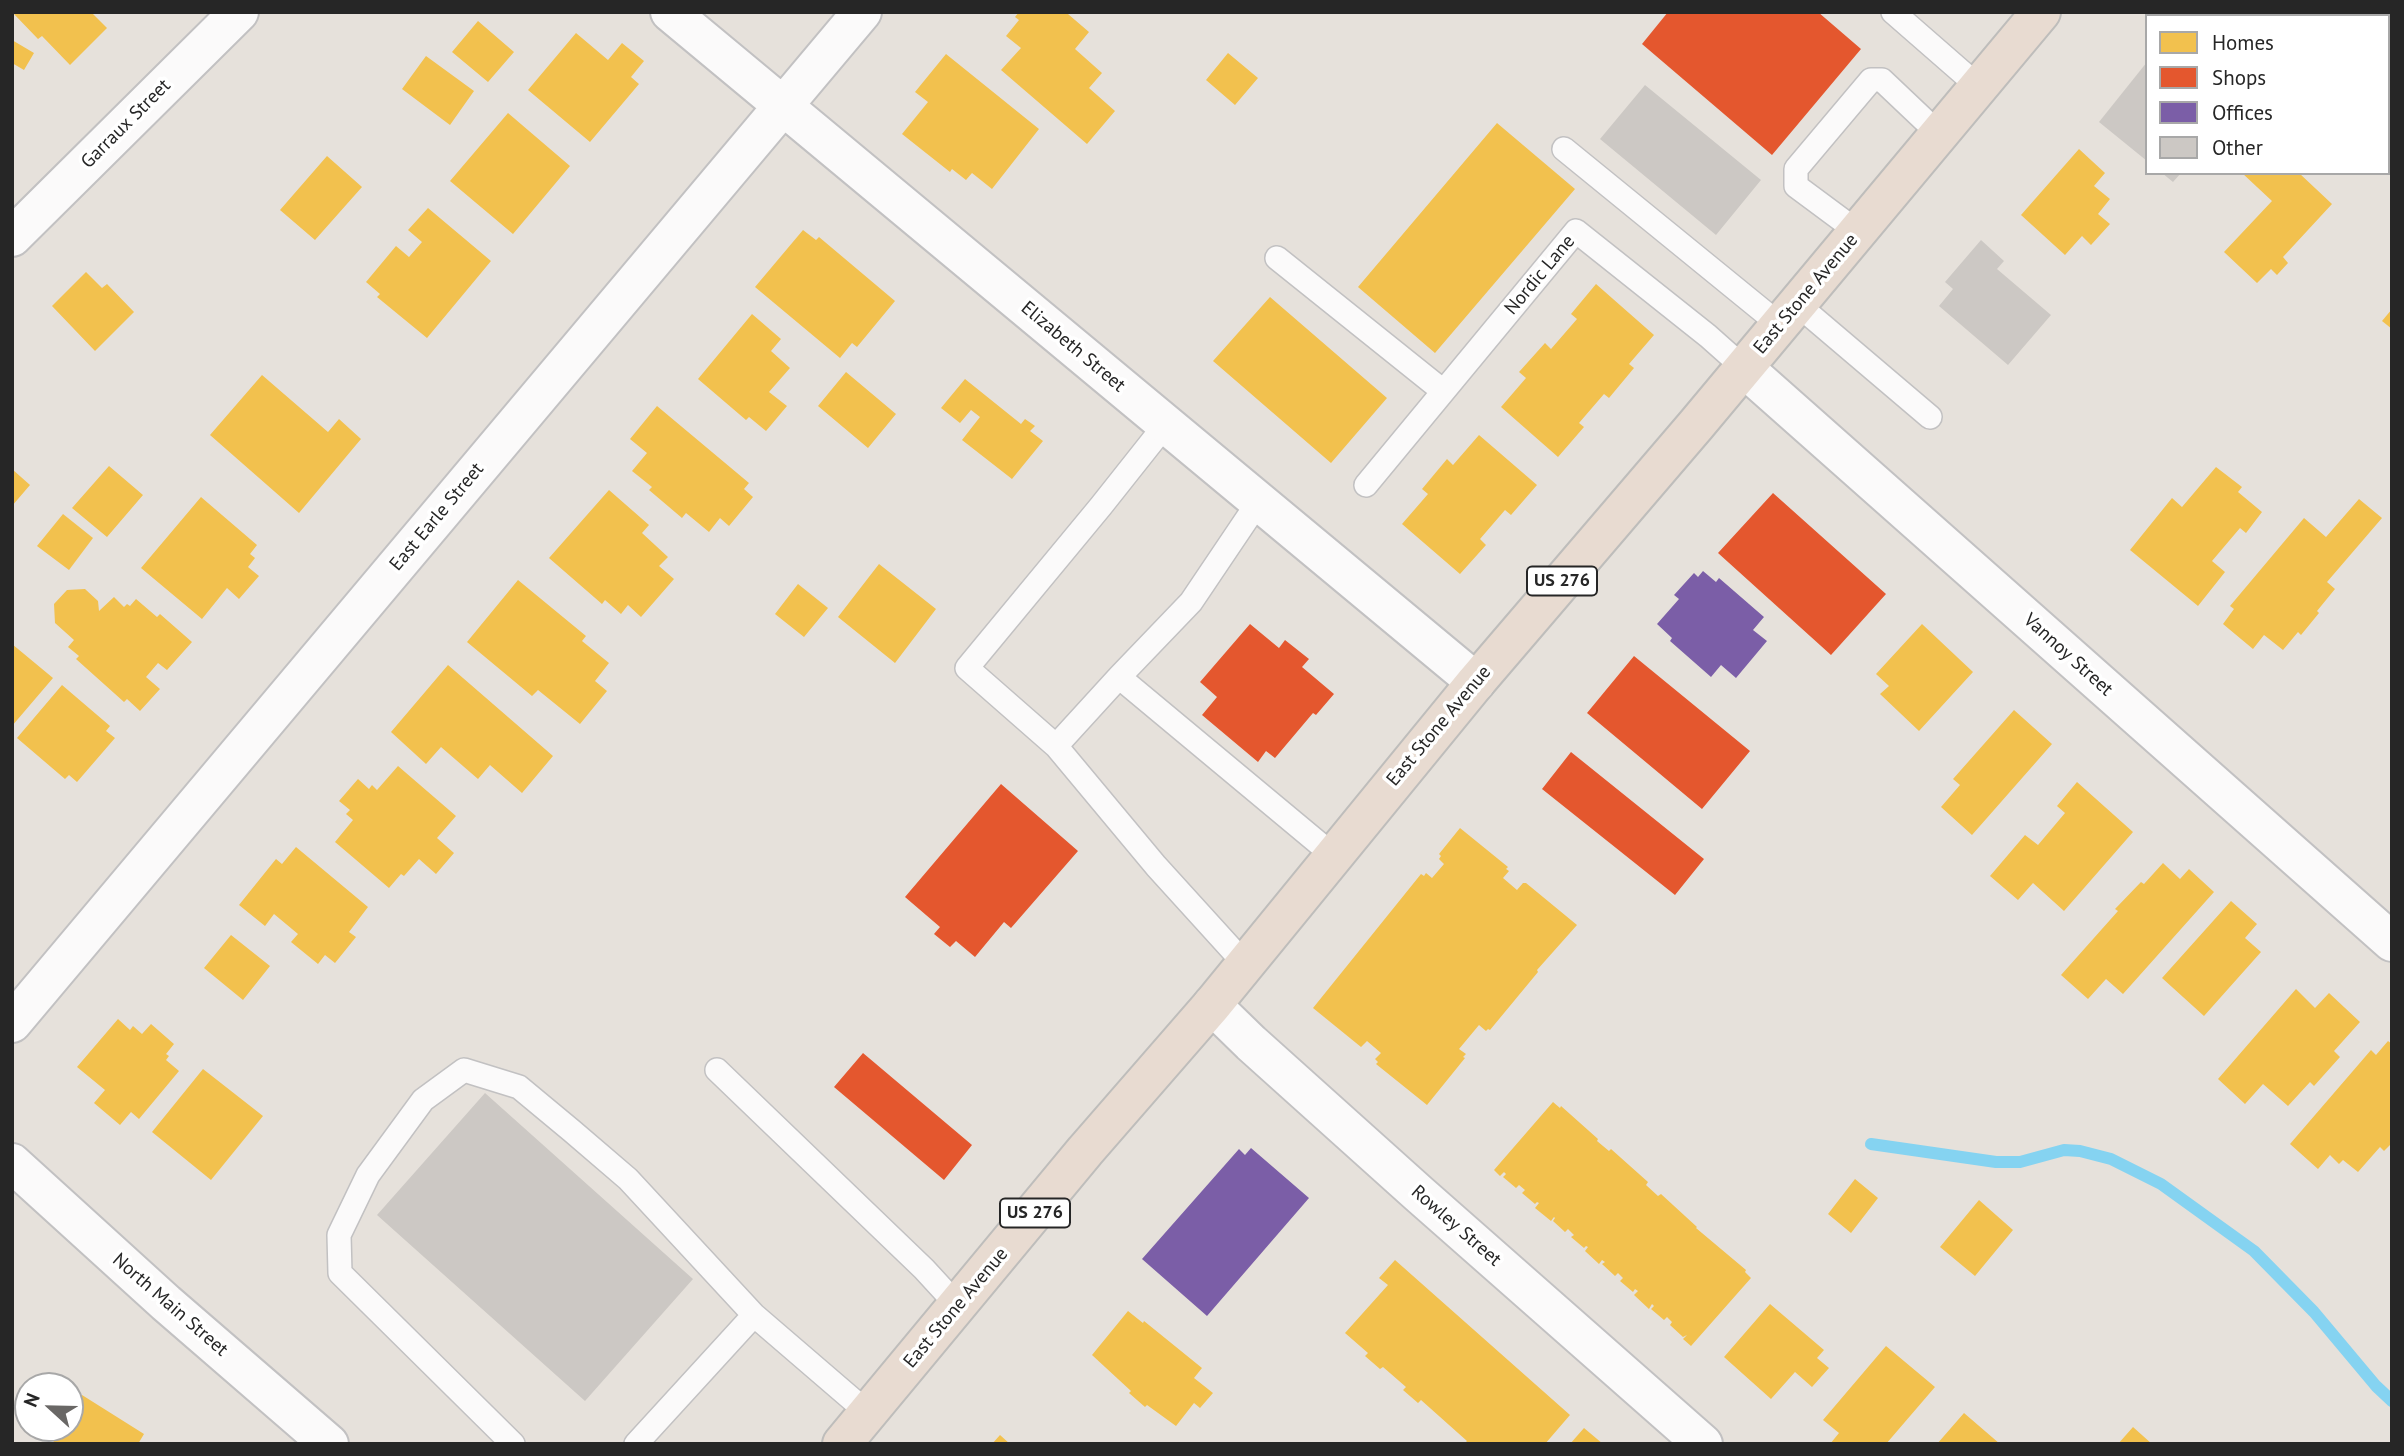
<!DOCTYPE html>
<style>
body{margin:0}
#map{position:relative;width:2404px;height:1456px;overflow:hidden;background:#e6e1db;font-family:"PT Sans",sans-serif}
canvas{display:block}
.frame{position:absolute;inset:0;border:14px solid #262626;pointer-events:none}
.legend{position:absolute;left:2145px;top:14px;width:245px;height:161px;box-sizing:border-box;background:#fff;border:2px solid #a8a8a8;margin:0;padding:9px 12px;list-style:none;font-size:21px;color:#262626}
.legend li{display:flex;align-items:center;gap:14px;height:35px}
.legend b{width:35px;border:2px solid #a8a8a8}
.north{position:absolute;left:14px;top:1372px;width:70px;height:70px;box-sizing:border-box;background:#fff;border:2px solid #a8a8a8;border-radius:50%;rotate:292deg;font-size:19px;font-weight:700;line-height:28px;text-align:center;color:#262626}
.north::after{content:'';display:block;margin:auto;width:24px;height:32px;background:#696765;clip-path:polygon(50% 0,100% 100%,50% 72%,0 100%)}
</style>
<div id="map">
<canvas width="2404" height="1456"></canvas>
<div class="frame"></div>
<ul class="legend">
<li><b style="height:19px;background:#f2c14e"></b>Homes</li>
<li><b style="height:19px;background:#e4572e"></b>Shops</li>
<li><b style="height:19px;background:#7b5ea7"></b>Offices</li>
<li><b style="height:19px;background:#ccc8c4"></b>Other</li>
</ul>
<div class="north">N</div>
</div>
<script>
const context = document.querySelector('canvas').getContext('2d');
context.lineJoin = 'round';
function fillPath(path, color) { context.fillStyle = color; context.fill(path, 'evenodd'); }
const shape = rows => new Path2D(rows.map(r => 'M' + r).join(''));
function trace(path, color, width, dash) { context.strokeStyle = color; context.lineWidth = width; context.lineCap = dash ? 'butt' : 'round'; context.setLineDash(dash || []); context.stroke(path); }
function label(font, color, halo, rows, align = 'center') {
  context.font = font + ' "PT Sans",sans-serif'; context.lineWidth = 7; context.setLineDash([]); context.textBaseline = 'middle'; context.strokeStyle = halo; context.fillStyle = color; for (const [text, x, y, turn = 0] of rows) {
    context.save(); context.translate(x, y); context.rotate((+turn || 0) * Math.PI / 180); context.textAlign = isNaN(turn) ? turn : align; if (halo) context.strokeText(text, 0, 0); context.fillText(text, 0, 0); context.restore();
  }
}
const homes = shape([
 [12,12,91,12,107,28,70,65,42,36,38,39],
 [1019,12,1070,12,1068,14,1089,32,1075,49,1102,73,1089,88,1115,111,1087,144,1001,70,1021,48,1006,36,1019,20,1015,17],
 [478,21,514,52,488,82,452,52],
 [576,33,608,60,622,43,644,61,631,77,639,84,590,142,528,90],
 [12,40,34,53,24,70,12,63],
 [1228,53,1258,78,1235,105,1206,80],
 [946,54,1039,129,992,189,972,173,966,180,952,169,950,172,902,134,928,102,915,92],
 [426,56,474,91,450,125,402,89],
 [508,113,570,166,513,234,450,181],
 [1497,123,1575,189,1435,353,1358,287],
 [2079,149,2105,173,2094,186,2110,199,2098,214,2110,224,2091,245,2082,236,2065,255,2021,215],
 [327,156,362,187,315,240,280,210],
 [2242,173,2299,173,2332,204,2283,257,2288,263,2277,275,2271,269,2257,283,2224,252,2272,201],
 [428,208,491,261,427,338,377,297,380,294,366,282,396,246,409,257,422,242,408,230],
 [803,230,816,240,819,237,895,301,857,347,852,343,840,358,755,287],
 [86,272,102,288,107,284,134,312,95,351,52,306],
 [1596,284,1654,335,1629,364,1634,368,1609,398,1604,394,1579,423,1584,427,1558,457,1501,407,1526,378,1519,372,1545,343,1551,349,1577,319,1571,314],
 [1270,297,1387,398,1331,463,1213,361],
 [2392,309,2392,329,2382,321],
 [752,314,781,339,771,351,790,368,769,392,787,406,766,431,749,417,746,420,698,379],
 [846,372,896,414,868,448,818,406],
 [262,375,328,432,339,419,361,439,299,513,210,435],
 [965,379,1021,424,1025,419,1035,426,1030,431,1043,441,1012,479,962,440,980,417,971,410,960,423,941,408],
 [657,406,749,483,744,489,753,497,729,526,720,518,709,532,686,513,682,518,649,490,652,487,632,471,647,453,630,439],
 [1479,435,1537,485,1511,515,1505,510,1480,539,1486,545,1460,574,1402,524,1428,494,1422,489,1447,459,1453,465],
 [109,466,143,495,107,537,72,508],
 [2216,467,2242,487,2238,492,2262,512,2246,533,2240,528,2212,561,2225,572,2198,606,2130,550,2172,498,2182,507],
 [12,469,30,485,12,506],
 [609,490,649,525,642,533,668,557,659,566,674,579,641,617,628,605,621,614,605,600,602,604,549,558],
 [201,497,257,545,250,554,255,558,248,567,259,576,239,599,227,588,202,619,141,568],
 [2359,499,2382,518,2327,582,2335,589,2317,611,2319,613,2301,635,2298,632,2283,650,2264,635,2253,649,2223,624,2234,609,2230,606,2304,518,2326,537],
 [63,514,93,538,69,570,37,546],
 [879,564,936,609,895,663,838,617],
 [518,580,586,636,582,641,609,663,595,681,607,691,580,724,538,690,532,696,467,642],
 [798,584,828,608,804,637,775,614],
 [85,589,98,601,99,611,114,597,124,607,127,604,130,606,136,599,157,617,160,614,192,642,167,670,158,663,146,677,160,689,140,711,127,699,124,702,76,659,79,656,68,647,74,640,55,623,54,604,67,590],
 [1922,624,1973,672,1919,731,1880,694,1889,686,1876,674],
 [12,644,53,678,12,726],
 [448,665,553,756,522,793,490,765,478,779,441,747,426,764,391,732],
 [62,685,110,726,106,731,115,738,77,782,69,775,65,779,17,738],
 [2014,710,2052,744,1972,835,1941,807,1960,785,1953,779],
 [398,766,456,816,437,838,454,853,436,874,419,859,404,876,401,874,389,888,335,842,353,820,346,814,350,810,339,801,358,779,369,789,372,785,377,790],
 [2077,782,2133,832,2064,911,2033,883,2018,900,1990,876,2025,835,2038,845,2065,813,2057,806],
 [1460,828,1508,867,1506,869,1509,871,1503,878,1517,890,1523,883,1526,883,1577,925,1537,970,1538,972,1490,1030,1488,1029,1486,1031,1479,1025,1459,1049,1466,1054,1463,1057,1465,1058,1427,1105,1376,1064,1378,1062,1375,1059,1381,1053,1367,1041,1361,1047,1313,1008,1421,874,1424,876,1426,873,1432,878,1444,864,1439,859,1441,856,1439,854],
 [296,847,368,907,349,932,356,937,335,963,325,955,318,964,291,942,298,934,274,914,265,926,239,905,276,859,282,864],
 [2163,863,2180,879,2189,869,2214,892,2123,994,2106,979,2088,999,2061,975,2118,911,2115,909,2141,882,2144,884],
 [2231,901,2257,924,2245,938,2261,952,2204,1016,2162,978],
 [231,935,270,966,243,1000,204,968],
 [2296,989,2315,1008,2329,993,2360,1022,2334,1051,2340,1057,2314,1086,2310,1082,2288,1106,2263,1084,2245,1104,2218,1079],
 [118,1019,130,1030,133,1026,142,1034,151,1024,174,1044,166,1054,169,1056,166,1060,179,1071,139,1119,131,1112,120,1125,94,1103,105,1090,77,1067],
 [2388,1041,2392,1044,2392,1143,2384,1151,2380,1147,2358,1172,2343,1160,2339,1164,2330,1155,2318,1169,2290,1144,2371,1050,2376,1055],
 [203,1069,263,1116,211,1180,152,1132],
 [1553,1102,1560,1108,1561,1106,1598,1139,1597,1141,1609,1151,1611,1149,1648,1182,1646,1185,1658,1196,1661,1194,1697,1227,1696,1228,1746,1270,1745,1272,1751,1278,1691,1346,1683,1339,1687,1335,1683,1337,1670,1325,1672,1322,1667,1317,1664,1320,1651,1309,1654,1306,1652,1304,1649,1309,1634,1295,1638,1291,1635,1289,1633,1292,1620,1281,1623,1278,1618,1273,1615,1276,1602,1264,1605,1262,1602,1260,1599,1264,1585,1251,1588,1247,1586,1246,1584,1248,1571,1237,1574,1235,1568,1229,1565,1232,1553,1221,1555,1218,1554,1217,1551,1221,1535,1208,1539,1203,1537,1202,1535,1204,1522,1193,1525,1190,1519,1185,1516,1188,1503,1177,1506,1174,1504,1172,1500,1176,1494,1170],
 [1855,1179,1878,1198,1851,1233,1828,1214],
 [1979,1200,2013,1230,1975,1276,1940,1247],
 [1395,1260,1570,1415,1545,1444,1464,1444,1467,1441,1421,1400,1418,1403,1403,1390,1406,1387,1383,1367,1380,1369,1365,1356,1368,1353,1345,1333,1388,1285,1379,1278],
 [1770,1304,1824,1350,1817,1358,1829,1368,1812,1387,1795,1372,1771,1399,1724,1357],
 [1128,1311,1143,1323,1144,1321,1202,1368,1194,1378,1213,1393,1200,1408,1194,1403,1176,1426,1147,1405,1145,1407,1129,1393,1131,1391,1092,1355],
 [1886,1346,1935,1387,1886,1444,1830,1444,1839,1433,1823,1420],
 [82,1395,144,1434,138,1444,52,1444,62,1428,70,1428,70,1414],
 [1964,1413,2000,1444,1937,1444],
 [2133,1427,2152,1444,2118,1444],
 [1584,1428,1603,1444,1570,1444],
 [1000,1435,1010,1444,992,1444]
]);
const shops = shape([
 [1668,12,1818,12,1861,49,1772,155,1642,44],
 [1773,493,1886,594,1831,655,1718,553],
 [1250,624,1279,648,1285,640,1309,659,1302,667,1334,694,1316,715,1313,713,1275,758,1266,751,1258,762,1202,715,1217,697,1200,682],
 [1634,656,1750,751,1702,809,1587,713],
 [1571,752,1704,859,1675,895,1542,789],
 [1001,784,1078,851,1011,928,1004,922,975,957,956,941,950,947,934,934,940,927,905,897],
 [863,1053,972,1145,944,1180,834,1087]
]);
const offices = shape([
 [1703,571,1716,582,1719,578,1764,617,1753,630,1767,641,1736,678,1721,665,1711,677,1670,641,1672,638,1657,624,1679,599,1674,595,1694,573,1698,577],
 [1251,1148,1309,1198,1207,1316,1142,1259,1239,1149,1245,1155]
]);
const stream = shape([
 [1871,1144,1996,1162,2020,1162,2064,1150,2080,1151,2111,1159,2161,1184,2254,1251,2314,1312,2376,1386,2392,1401]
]);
const building = shape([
 [2147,62,2147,161,2099,122],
 [1645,85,1761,180,1716,235,1600,139],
 [2162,173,2181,173,2173,182],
 [1981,240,2004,261,1997,269,2051,315,2008,365,1939,306,1953,289,1945,282],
 [485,1093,693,1279,585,1401,377,1215]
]);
const lane = shape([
 [1893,12,1979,87],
 [1564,149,1780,325],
 [1858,232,1796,186,1796,169,1871,80,1882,80,1939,134],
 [1277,258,1443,391],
 [1797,304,1930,417],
 [1166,424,1101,506,967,668,1056,746,1156,866,1245,964],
 [1366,485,1576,231,1708,336,1744,368],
 [1259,501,1191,602,1119,677,1334,856],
 [1056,746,1119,677],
 [717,1070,924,1269,958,1306],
 [513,1444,340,1273,339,1235,368,1175,423,1100,464,1070,519,1087,572,1131,628,1179,754,1315,868,1413],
 [636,1444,754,1315]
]);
const street = shape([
 [670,12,1476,682],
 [12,237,239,12],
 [1744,368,2392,942],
 [1212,1005,1251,1043,1418,1193,1703,1444],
 [12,1023,862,12]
]);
const secondary = shape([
 [12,1163,166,1303,329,1444]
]);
const highway = shape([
 [842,1444,1085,1151,1212,1005,1476,682,1696,425,2041,12]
]);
const shields = [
 [1562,581,70],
 [1035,1213,70]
];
const shieldNames = [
 ["US 276",1562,581],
 ["US 276",1035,1213]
];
const streetNames = [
 ["Garraux Street",126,124,-45],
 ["Nordic Lane",1540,275,-50],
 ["East Stone Avenue",1806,294,-50],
 ["Elizabeth Street",1073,347,40],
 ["East Earle Street",437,517,-50],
 ["Vannoy Street",2068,655,42],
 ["East Stone Avenue",1439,726,-50],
 ["Rowley Street",1456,1226,41],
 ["North Main Street",170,1305,41],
 ["East Stone Avenue",956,1308,-50]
];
fillPath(homes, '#f2c14e');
fillPath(shops, '#e4572e');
fillPath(offices, '#7b5ea7');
trace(stream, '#85d3f1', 12);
fillPath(building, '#ccc8c4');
trace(lane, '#c2c1c2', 26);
trace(street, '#c2c1c2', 42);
trace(secondary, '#c2c1c2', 42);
trace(highway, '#bebdbb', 42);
trace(lane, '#fbfafa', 23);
trace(street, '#fbfafa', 38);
trace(secondary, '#fbfafa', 38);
trace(highway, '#e8dbd1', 38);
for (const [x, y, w] of shields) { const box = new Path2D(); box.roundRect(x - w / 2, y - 14.5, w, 29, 5); context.fillStyle = '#fff'; context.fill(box); trace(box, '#262626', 2); }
label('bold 18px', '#262626', null, shieldNames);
label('19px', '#262626', '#fff', streetNames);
</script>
